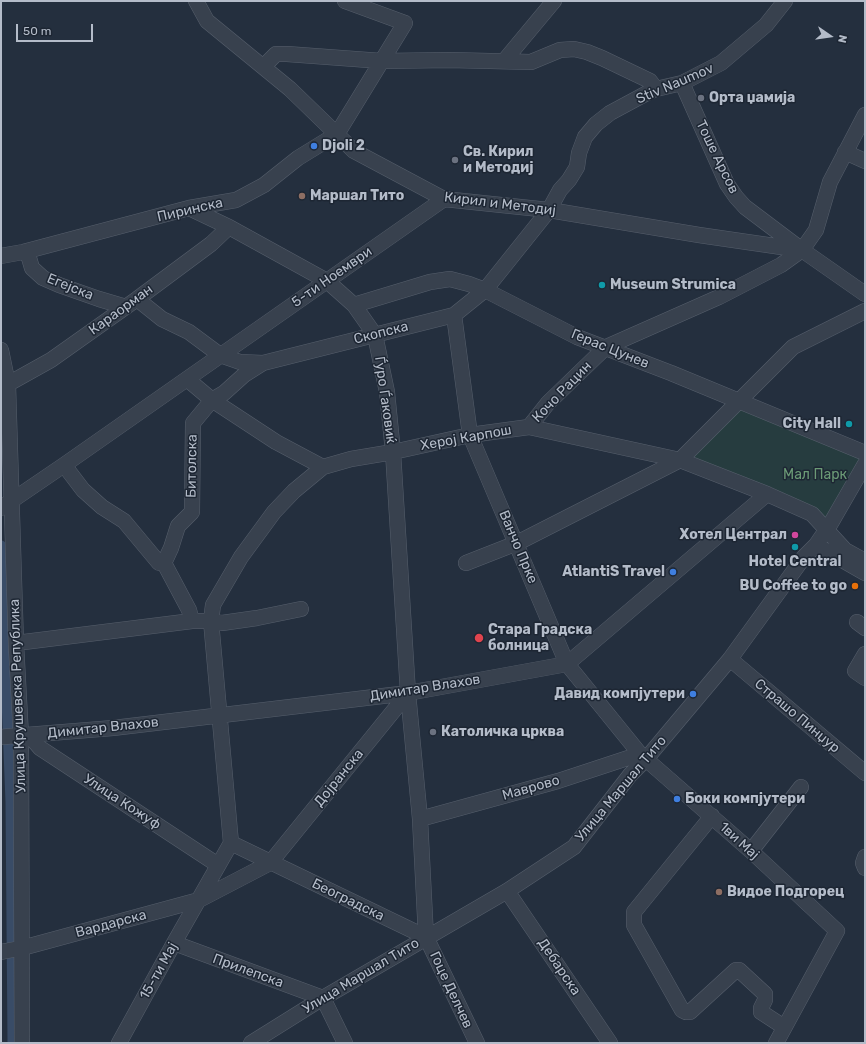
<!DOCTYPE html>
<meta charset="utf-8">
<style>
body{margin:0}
#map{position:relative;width:866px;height:1044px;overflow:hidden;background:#242f3e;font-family:Rubik,sans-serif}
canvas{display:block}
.frame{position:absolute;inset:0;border:2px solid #b4bcc9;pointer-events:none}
.north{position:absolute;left:810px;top:16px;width:40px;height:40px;-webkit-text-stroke:3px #1d2633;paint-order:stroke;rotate:103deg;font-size:11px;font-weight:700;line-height:16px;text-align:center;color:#b4bcc9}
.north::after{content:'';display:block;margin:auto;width:14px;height:18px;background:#b4bcc9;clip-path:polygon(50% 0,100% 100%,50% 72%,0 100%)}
.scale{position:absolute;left:16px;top:24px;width:77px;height:18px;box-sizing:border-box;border:2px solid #b4bcc9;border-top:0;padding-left:5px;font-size:12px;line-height:14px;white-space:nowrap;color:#b4bcc9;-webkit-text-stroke:3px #1d2633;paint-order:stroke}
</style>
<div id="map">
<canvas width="866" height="1044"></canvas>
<div class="frame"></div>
<div class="north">N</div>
<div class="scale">50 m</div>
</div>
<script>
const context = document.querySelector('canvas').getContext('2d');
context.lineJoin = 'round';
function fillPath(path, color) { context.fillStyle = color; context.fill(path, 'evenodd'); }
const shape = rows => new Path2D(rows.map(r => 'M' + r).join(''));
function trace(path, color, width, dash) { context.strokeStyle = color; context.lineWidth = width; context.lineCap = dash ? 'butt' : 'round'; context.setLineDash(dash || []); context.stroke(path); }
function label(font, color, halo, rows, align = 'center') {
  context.font = font + ' Rubik,sans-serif'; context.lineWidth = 3; context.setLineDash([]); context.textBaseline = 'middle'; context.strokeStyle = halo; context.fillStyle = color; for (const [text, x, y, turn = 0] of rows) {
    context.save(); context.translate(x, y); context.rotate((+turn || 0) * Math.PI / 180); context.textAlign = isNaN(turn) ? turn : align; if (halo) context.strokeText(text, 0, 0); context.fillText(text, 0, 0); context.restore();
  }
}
const green = shape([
 [738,407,865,453,831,523,680,460]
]);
const canal = shape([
 [1,546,11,802,13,1043]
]);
const minor = shape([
 [196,1,207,21,290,89,354,151,444,199,549,210,699,235,802,250],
 [504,61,554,1],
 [263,67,276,54,287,54,382,61,449,60,531,62,560,50,574,49,587,52,602,58,650,81,656,89],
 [682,83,727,184,736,197,745,207,802,250,865,294],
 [845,152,865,161],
 [189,208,229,227,327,281,354,305,375,335,387,392,393,452,408,693,420,819,426,937,477,1043],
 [27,251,32,268,43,278,59,285,99,299,126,307],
 [1,256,23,252,189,208,236,200,264,185,298,158,337,134,405,23,345,1],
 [137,299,162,319,189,332,220,355,240,362,263,363],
 [354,305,430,282,450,279,469,284,485,290,577,337,671,373,865,453],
 [454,315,470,435,567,664,640,754,751,851,837,931,776,1043],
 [1,350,8,384,16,643,21,736,22,1043],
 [187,379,212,400,224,393,244,375,263,363,454,315,485,290,549,210,560,190,569,180,577,167,579,153,585,137,596,124,610,113,649,92,656,89,682,83,721,63,766,25,785,1],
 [8,384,51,360,137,299,211,244,229,227],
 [529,427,548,403,606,347,719,297,781,265,802,250,816,230,830,182,865,115],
 [64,465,83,490,102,507,124,521,159,563,164,563],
 [1,508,64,465,444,199],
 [816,545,865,573],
 [466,563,517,543,680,460,793,347,865,311],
 [192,621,189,610,164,563,171,548,178,526,192,512,193,423,212,400,276,442,323,467],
 [857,622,865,628],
 [16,643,192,621,211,621,222,623,257,618,301,609],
 [865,654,855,671,865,678],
 [730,659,865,773],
 [29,735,40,748,218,865],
 [1,737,113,728,408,693,567,664,767,494],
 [712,816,634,912,634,925,682,1010,686,1012,690,1012,736,970,739,970,765,994,765,1000,761,1008,761,1012,784,1027],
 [420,819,558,781,640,754],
 [231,843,211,621,213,605,241,557,274,512,294,491,323,467,351,459,393,452,470,435,529,427,680,460,767,494,812,514,845,550,865,561],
 [751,851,801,787],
 [865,857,863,863,865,868],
 [507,891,610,1043],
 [174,943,323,998,345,1043],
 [1,952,22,948,199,900,270,863,408,693],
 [119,1043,174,943,231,843,426,937],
 [251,1043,323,998,507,891,574,847,630,775,646,759,730,659,804,557,816,545,831,523,865,464]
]);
const markers = [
 [701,98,4,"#6b7280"],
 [314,146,4,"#3f7fe0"],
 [455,160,4,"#6b7280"],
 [302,196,4,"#8d6e63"],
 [602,285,4,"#0f9aa8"],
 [849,424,4,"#0f9aa8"],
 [795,535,4,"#d1479c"],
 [795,547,4,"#0f9aa8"],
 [673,572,4,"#3f7fe0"],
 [855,586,4,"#e8710a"],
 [479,638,5,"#e0444e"],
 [693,694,4,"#3f7fe0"],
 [433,732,4,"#6b7280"],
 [677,799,4,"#3f7fe0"],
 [719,892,4,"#8d6e63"]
];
const streetNames = [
 ["Stiv Naumov",675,84,-23],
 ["Тоше Арсов",717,157,64],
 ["Кирил и Методиј",500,204,7],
 ["Пиринска",190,210,-13],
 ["5-ти Ноември",332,277,-35],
 ["Егејска",70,287,22],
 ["Караорман",121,310,-36],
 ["Скопска",381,333,-14],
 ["Герас Цунев",610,349,22],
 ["Кочо Рацин",562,392,-46],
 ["Ѓуро Ѓаковиќ",385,400,82],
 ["Херој Карпош",466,438,-10],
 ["Битолска",192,466,-89],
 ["Ванчо Прке",518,547,67],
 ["Димитар Влахов",425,688,-9],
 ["Улица Крушевска Република",18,696,-92],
 ["Страшо Пинџур",797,716,40],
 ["Димитар Влахов",103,728,-6],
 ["Дојранска",339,778,-51],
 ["Маврово",531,788,-16],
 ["Улица Маршал Тито",621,789,-50],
 ["Улица Кожуф",122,802,33],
 ["1ви Мај",739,841,42],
 ["Београдска",348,900,26],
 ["Вардарска",111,924,-15],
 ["Дебарска",559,967,56],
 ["15-ти Мај",159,971,-61],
 ["Прилепска",248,971,20],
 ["Улица Маршал Тито",361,976,-31],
 ["Гоце Делчев",451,990,65]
];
const poiNames = [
 ["Орта џамија",709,98],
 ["Djoli 2",322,146],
 ["Св. Кирил",463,152],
 ["и Методиј",463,168],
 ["Маршал Тито",310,196],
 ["Museum Strumica",610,285],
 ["City Hall",841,424,"right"],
 ["Хотел Централ",787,535,"right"],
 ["Hotel Central",795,562,"center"],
 ["AtlantiS Travel",665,572,"right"],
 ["BU Coffee to go",847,586,"right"],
 ["Стара Градска",488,630],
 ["болница",488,646],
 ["Давид компјутери",685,694,"right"],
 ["Католичка црква",441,732],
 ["Боки компјутери",685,799],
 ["Видое Подгорец",727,892]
];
const parkNames = [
 ["Мал Парк",815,475]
];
fillPath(green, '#263c3f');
trace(canal, '#394c67', 11);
trace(minor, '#565f6c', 16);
trace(minor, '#38414e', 15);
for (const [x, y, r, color] of markers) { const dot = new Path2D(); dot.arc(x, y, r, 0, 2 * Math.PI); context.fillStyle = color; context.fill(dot); trace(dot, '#1d2633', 1.5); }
label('14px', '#b4bcc9', '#1d2633', streetNames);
label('bold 14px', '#b4bcc9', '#1d2633', poiNames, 'left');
label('14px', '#6b9a76', '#1d2633', parkNames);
</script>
